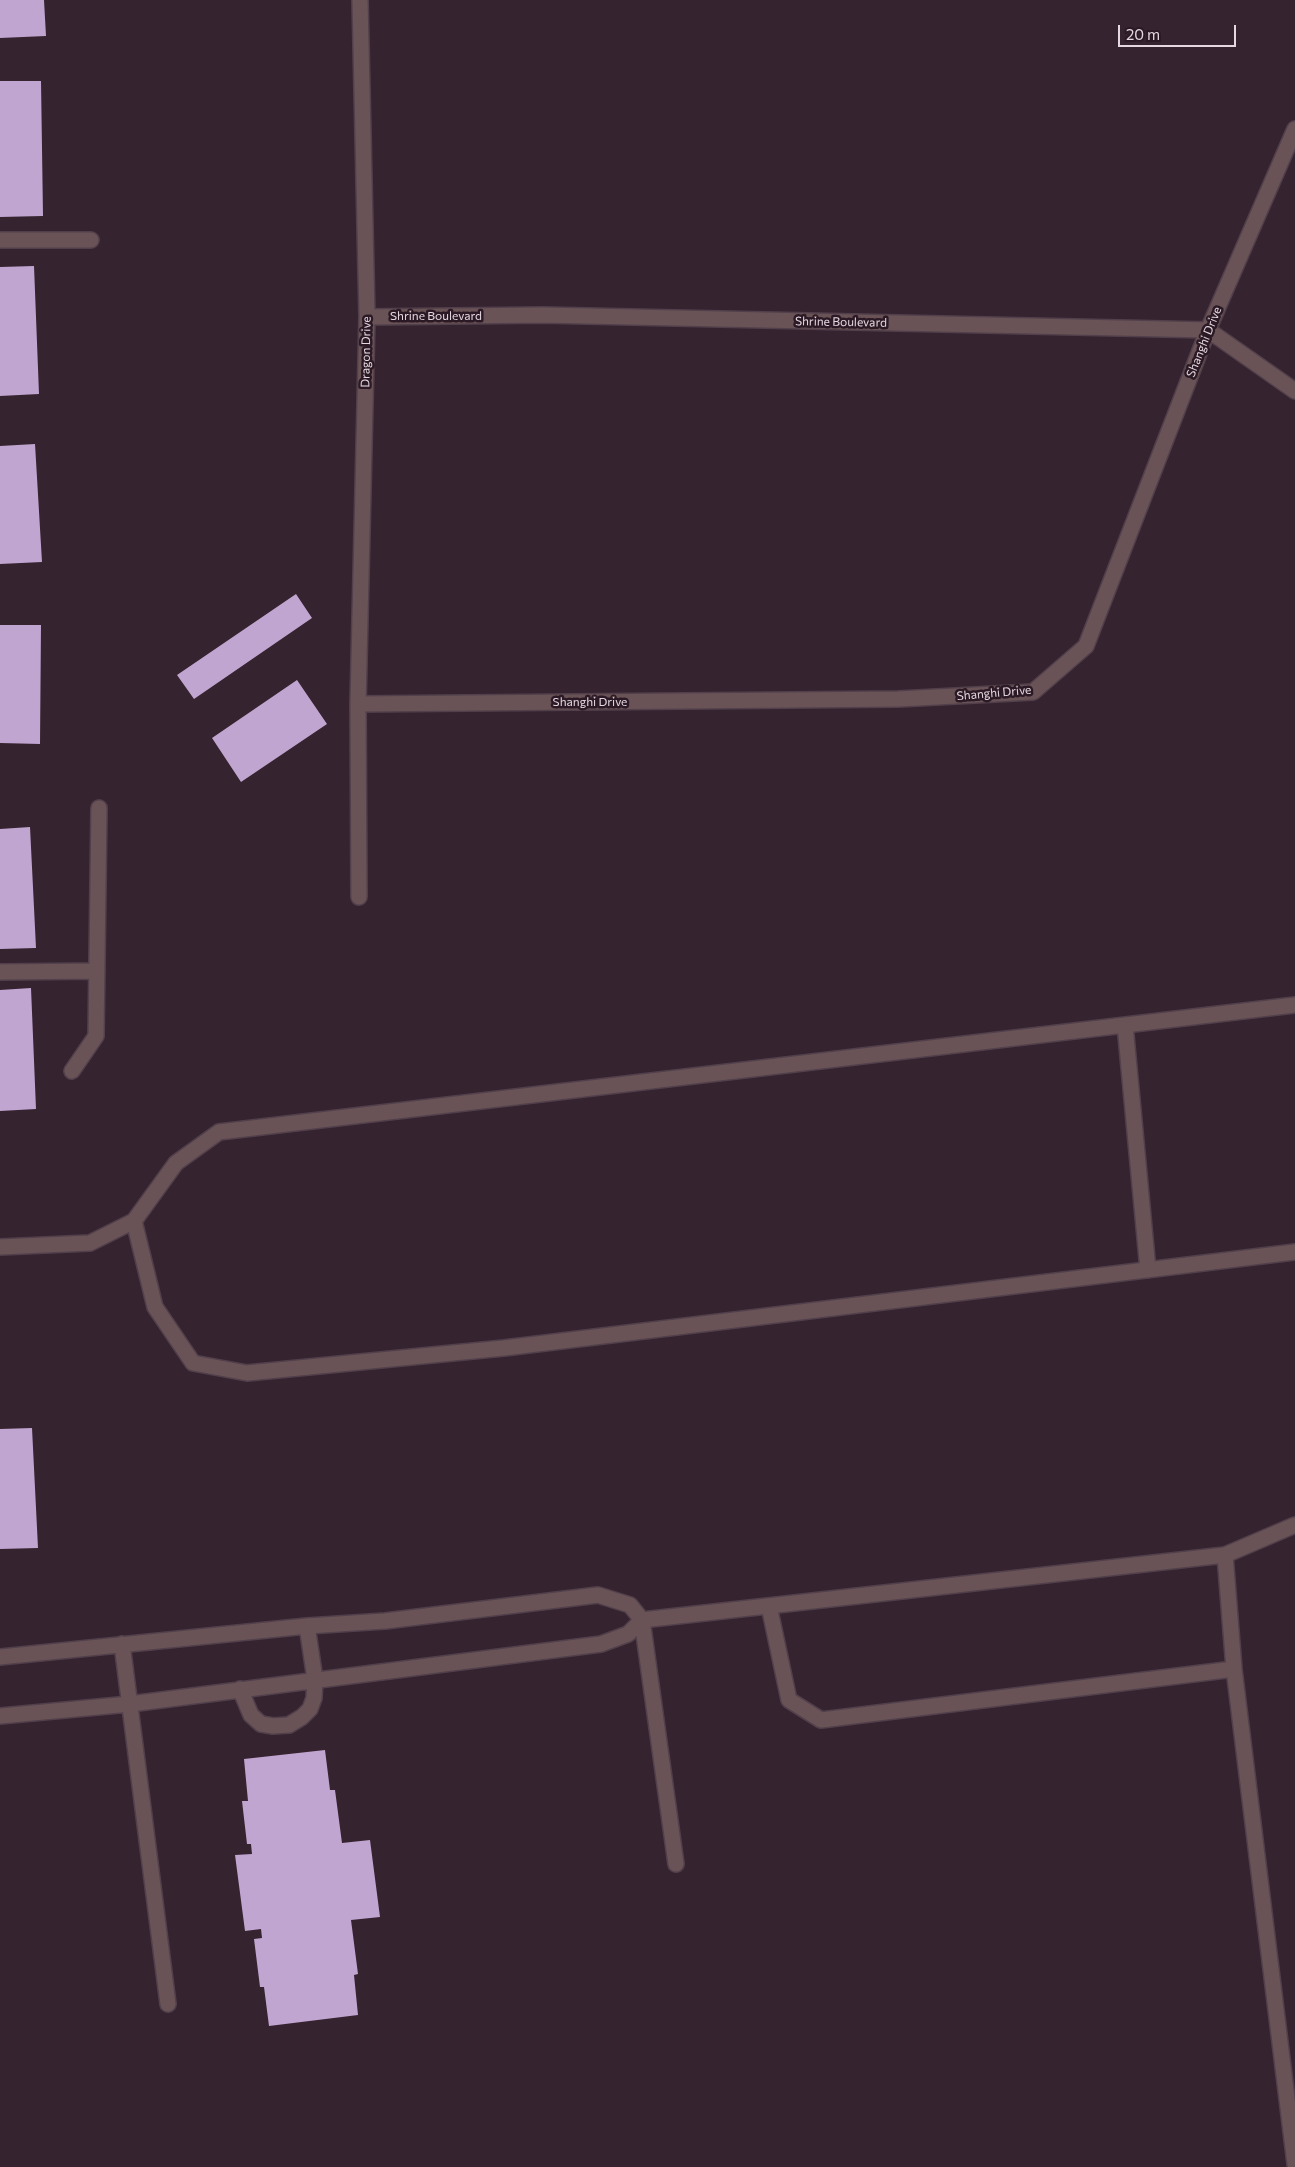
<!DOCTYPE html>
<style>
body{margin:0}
#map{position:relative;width:1295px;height:2167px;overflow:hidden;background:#35232f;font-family:Commissioner,sans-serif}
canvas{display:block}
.scale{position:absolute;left:1118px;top:25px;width:118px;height:22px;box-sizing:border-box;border:2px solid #e5d8e0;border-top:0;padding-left:6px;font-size:15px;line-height:18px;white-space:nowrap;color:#e5d8e0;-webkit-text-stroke:4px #2b1a25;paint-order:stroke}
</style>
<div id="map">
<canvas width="1295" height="2167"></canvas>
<div class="scale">20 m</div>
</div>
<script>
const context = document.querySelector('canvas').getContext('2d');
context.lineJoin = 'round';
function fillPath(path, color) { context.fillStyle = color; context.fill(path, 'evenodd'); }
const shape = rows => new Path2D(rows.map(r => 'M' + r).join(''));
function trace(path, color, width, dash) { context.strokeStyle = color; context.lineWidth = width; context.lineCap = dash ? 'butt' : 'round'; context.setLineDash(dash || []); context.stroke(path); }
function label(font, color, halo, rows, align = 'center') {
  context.font = font + ' Commissioner,sans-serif'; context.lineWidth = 5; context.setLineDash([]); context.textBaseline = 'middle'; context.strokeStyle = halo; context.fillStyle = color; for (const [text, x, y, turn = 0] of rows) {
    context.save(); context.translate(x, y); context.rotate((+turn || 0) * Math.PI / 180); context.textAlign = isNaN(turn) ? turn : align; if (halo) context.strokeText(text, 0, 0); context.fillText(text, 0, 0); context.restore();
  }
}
const building = shape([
 [0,0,44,0,46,36,0,38],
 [0,81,41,81,43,216,0,217],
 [34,266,39,394,0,396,0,267],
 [35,444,42,562,0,564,0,446],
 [296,594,312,618,194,699,177,675],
 [0,625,41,625,40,744,0,743],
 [297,680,327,724,241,782,212,738],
 [30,827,36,948,0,949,0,829],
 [31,988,36,1109,0,1111,0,990],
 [32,1428,38,1548,0,1549,0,1429],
 [325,1750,330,1790,335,1790,342,1843,370,1840,380,1917,351,1920,358,1974,354,1975,358,2015,269,2026,264,1987,260,1987,254,1939,262,1938,261,1929,245,1931,235,1855,252,1854,251,1844,247,1844,242,1801,248,1801,244,1759]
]);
const minor = shape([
 [0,240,91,240],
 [367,317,543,315,1208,330,1295,391],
 [358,704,898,699,1033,692,1086,646,1208,330,1295,129],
 [359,897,358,704,367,317,360,0],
 [0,972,97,971],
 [1125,1025,1148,1270],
 [72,1071,96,1036,99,808],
 [134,1221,155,1307,193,1363,247,1373,504,1348,1295,1252],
 [0,1247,90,1243,134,1221,176,1163,219,1132,1295,1005],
 [1295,1525,1225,1555,1234,1669,1295,2164],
 [769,1606,789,1700,821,1720,1234,1669],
 [122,1644,168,2004],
 [0,1657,307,1626,385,1621,598,1595,630,1605,642,1620,628,1634,601,1644,130,1704,0,1716],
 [240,1689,251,1715,261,1724,273,1726,289,1725,302,1717,310,1709,314,1698,315,1679,307,1626],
 [676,1864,642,1620,1225,1555]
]);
const streetNames = [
 ["Shrine Boulevard",436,316],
 ["Shrine Boulevard",841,322,1],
 ["Shanghi Drive",1204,342,-68],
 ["Dragon Drive",366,352,-89],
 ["Shanghi Drive",994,693,-5],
 ["Shanghi Drive",590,702]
];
fillPath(building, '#c0a5d1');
trace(minor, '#51404b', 18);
trace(minor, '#6a5356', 15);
label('12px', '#e5d8e0', '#2b1a25', streetNames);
</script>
